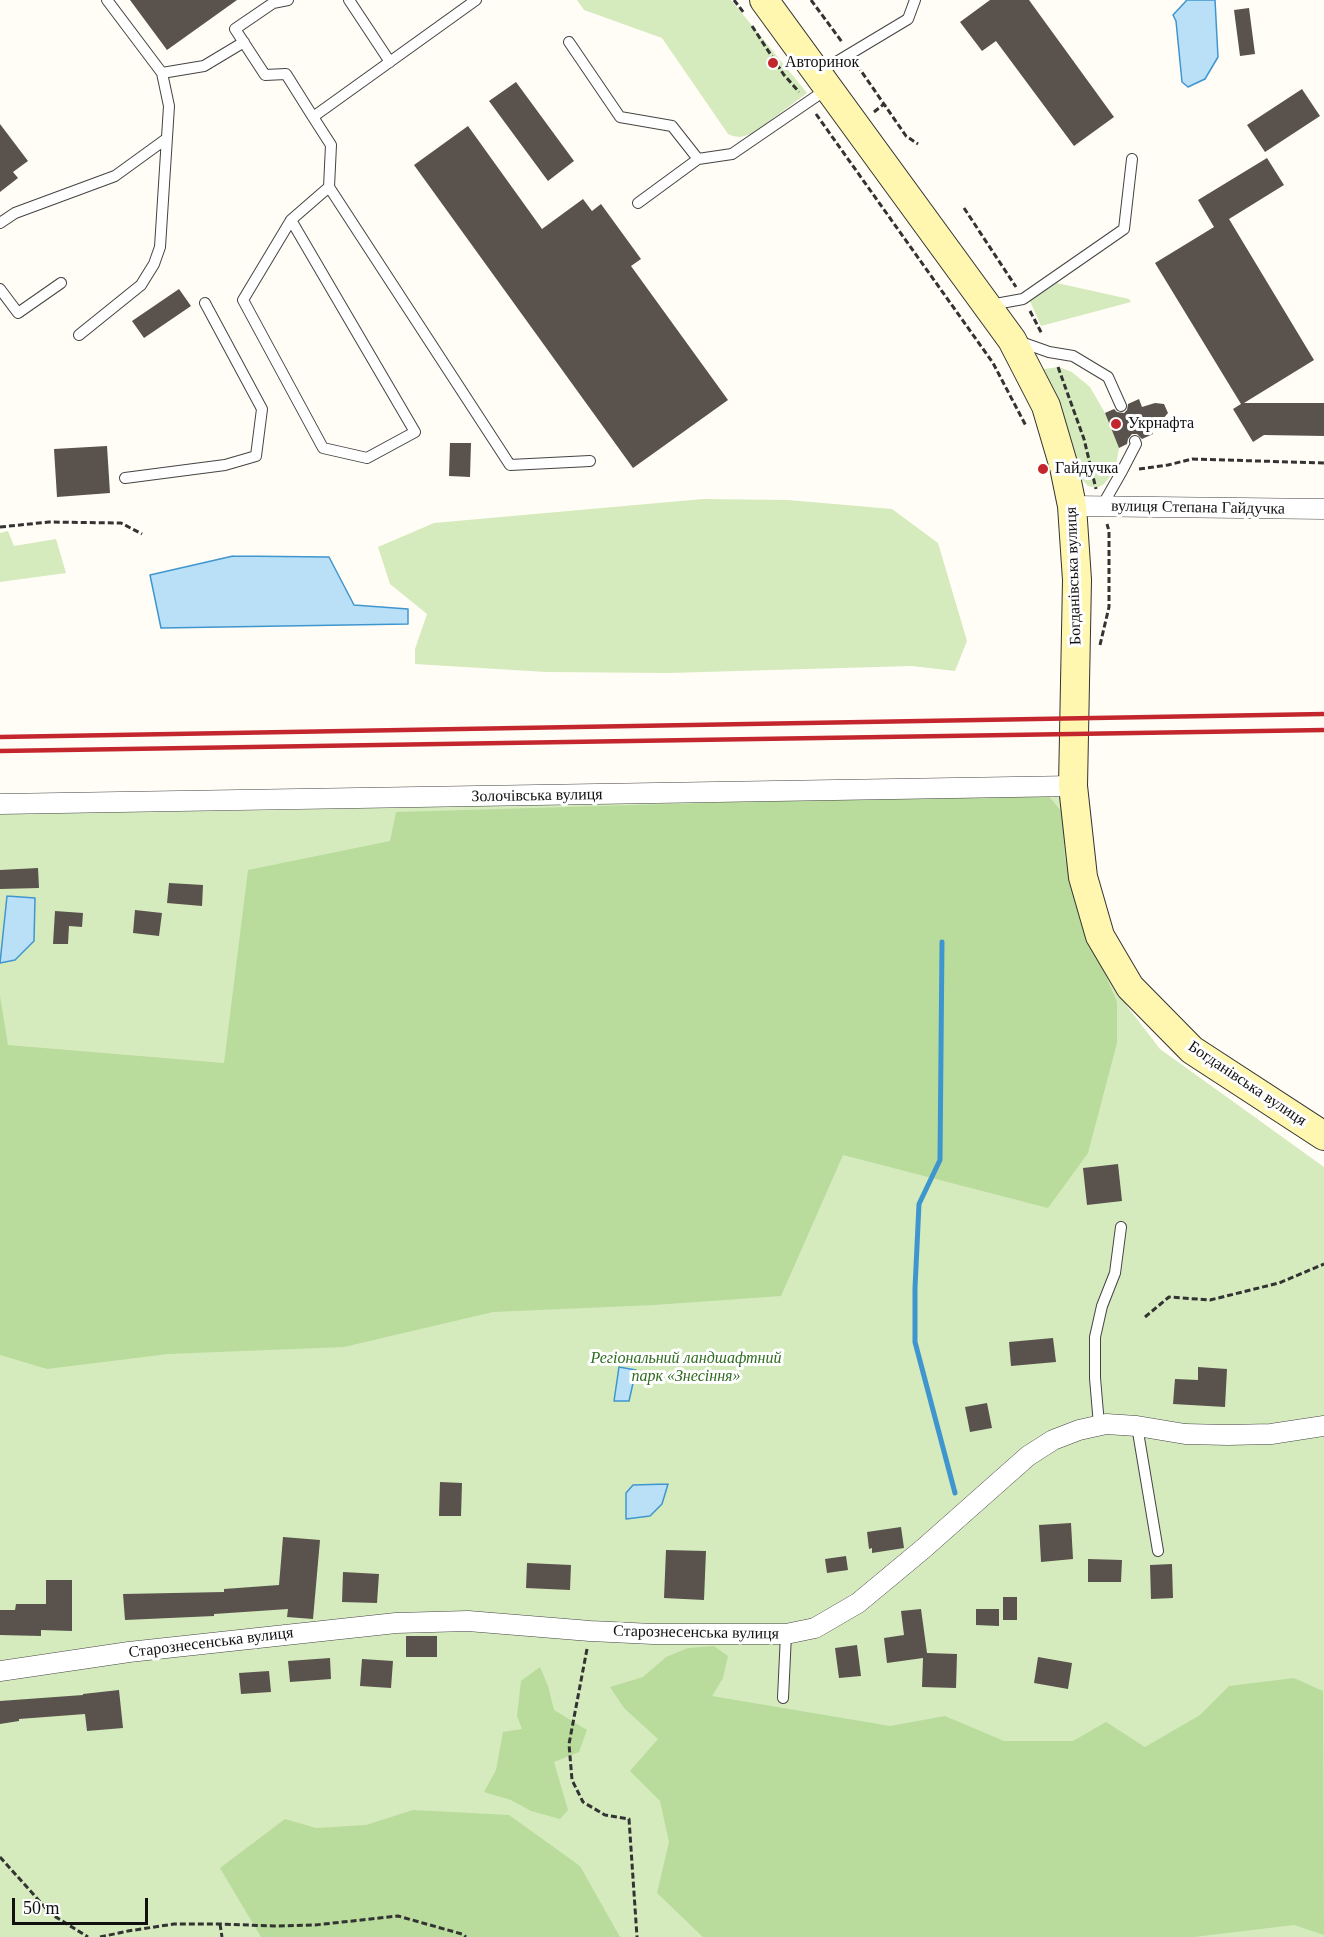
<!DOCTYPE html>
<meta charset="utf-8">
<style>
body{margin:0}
#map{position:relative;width:1324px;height:1937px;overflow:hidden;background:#fffdf5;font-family:Georgia,serif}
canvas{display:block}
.scale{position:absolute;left:12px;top:1898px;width:136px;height:27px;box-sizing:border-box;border:3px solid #111;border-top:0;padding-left:8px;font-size:18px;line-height:21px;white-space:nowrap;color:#111;-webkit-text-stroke:4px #fff;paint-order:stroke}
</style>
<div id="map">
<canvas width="1324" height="1937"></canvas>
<div class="scale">50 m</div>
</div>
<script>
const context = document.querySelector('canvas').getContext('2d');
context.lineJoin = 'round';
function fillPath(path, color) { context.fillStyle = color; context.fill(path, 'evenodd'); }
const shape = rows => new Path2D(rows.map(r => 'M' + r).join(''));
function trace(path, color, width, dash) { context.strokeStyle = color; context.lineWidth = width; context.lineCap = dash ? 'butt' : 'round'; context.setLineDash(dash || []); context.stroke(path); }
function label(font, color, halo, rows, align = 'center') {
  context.font = font + ' Georgia,serif'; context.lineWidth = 6; context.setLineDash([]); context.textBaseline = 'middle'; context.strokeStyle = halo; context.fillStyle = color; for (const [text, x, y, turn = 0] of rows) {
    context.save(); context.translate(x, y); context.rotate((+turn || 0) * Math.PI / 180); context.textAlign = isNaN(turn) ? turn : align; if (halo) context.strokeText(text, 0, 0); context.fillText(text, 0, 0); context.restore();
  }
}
const green = shape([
 [577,0,731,0,807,93,752,134,740,137,733,136,728,134,662,38,584,10],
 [1057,283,1129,299,1131,302,1041,326,1030,301],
 [1059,367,1072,372,1090,387,1105,413,1119,448,1115,470,1104,484,1097,488,1088,486,1080,477,1040,375,1044,369],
 [703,499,788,500,892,509,938,543,967,641,955,671,912,666,668,673,546,672,415,664,415,649,427,614,390,584,378,547,434,523],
 [8,531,14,546,56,539,66,573,0,582,0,533],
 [1047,789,1062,800,1106,971,1127,1006,1160,1049,1324,1167,1324,1937,0,1937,0,811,110,812,284,810]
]);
const forest = shape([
 [1046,793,1062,812,1065,858,1081,918,1117,1002,1117,1043,1088,1153,1048,1208,843,1155,781,1296,654,1305,493,1312,344,1347,168,1354,47,1369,0,1355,0,996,8,1045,224,1063,248,870,390,841,396,812],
 [714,1646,728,1656,723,1678,712,1696,890,1726,945,1716,1004,1741,1073,1741,1106,1722,1145,1747,1200,1715,1229,1686,1294,1678,1323,1691,1324,1935,1294,1925,1194,1937,703,1937,657,1893,669,1842,660,1801,630,1771,658,1739,624,1708,610,1687,643,1677,666,1657,688,1648],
 [540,1667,548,1686,554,1710,587,1730,579,1752,554,1762,568,1810,560,1819,531,1811,511,1800,484,1792,496,1770,503,1732,522,1729,517,1716,521,1681],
 [413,1810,509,1815,580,1866,620,1937,261,1937,220,1868,285,1819,316,1828,366,1825]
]);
const water = shape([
 [1187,0,1215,0,1218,57,1205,79,1188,87,1182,82,1176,21,1173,15,1187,0],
 [233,556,329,557,354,605,408,609,408,624,161,628,150,575,233,556],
 [7,896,35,898,34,941,15,960,0,963,7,896],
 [619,1367,636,1370,629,1401,614,1401,619,1367],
 [668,1484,662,1504,650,1516,626,1519,626,1493,633,1485,668,1484]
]);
const stream = shape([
 [942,942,940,1160,919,1204,915,1288,915,1342,955,1493]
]);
const building = shape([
 [130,0,237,0,167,50],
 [990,0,1029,0,1114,117,1074,146,996,41,982,51,960,22],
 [1249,8,1255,54,1240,56,1234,10],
 [516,82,574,161,548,181,489,101],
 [1302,89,1320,116,1265,152,1247,125],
 [0,124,28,161,13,172,18,178,0,192],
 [468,126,542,229,583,199,592,211,601,204,641,259,631,266,728,400,633,468,414,165],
 [1267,158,1284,185,1229,219,1314,360,1244,403,1324,403,1324,436,1264,435,1253,442,1233,409,1241,404,1155,263,1214,227,1198,200],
 [179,289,191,306,144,338,132,321],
 [1139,399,1142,407,1155,403,1164,404,1168,413,1162,420,1150,428,1153,434,1142,439,1137,434,1132,434,1128,439,1127,444,1119,448,1105,413,1114,409,1117,412,1124,413,1127,410,1128,404],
 [450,443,471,443,470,477,449,476],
 [107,446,110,493,57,497,54,449],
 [38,868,39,888,0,889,0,870],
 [169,883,203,885,202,906,167,903],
 [135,910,162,913,159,936,133,933],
 [55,911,83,913,82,927,69,926,68,944,53,944],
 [1118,1164,1122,1201,1087,1205,1083,1168],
 [1053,1338,1056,1362,1011,1366,1009,1342],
 [1198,1367,1227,1369,1225,1407,1173,1404,1175,1379,1198,1380],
 [987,1403,992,1428,970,1432,965,1407],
 [440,1482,462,1483,461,1516,439,1516],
 [1071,1523,1073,1559,1041,1562,1039,1525],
 [901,1527,904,1548,872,1553,872,1548,869,1549,867,1532],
 [283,1537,320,1540,313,1619,287,1617,288,1609,214,1614,214,1616,125,1620,123,1594,224,1592,224,1589,279,1585],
 [666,1550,706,1551,704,1600,664,1598],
 [846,1556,848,1570,827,1573,825,1559],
 [1088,1559,1122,1560,1121,1582,1088,1582],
 [527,1563,571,1565,570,1590,526,1588],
 [1172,1564,1173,1598,1151,1599,1150,1565],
 [343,1572,379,1574,377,1603,342,1602],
 [46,1580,72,1580,72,1631,41,1630,41,1636,0,1635,0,1610,15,1610,16,1604,46,1604],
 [1003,1597,1017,1597,1017,1620,1003,1620],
 [921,1609,927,1653,957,1654,956,1688,922,1687,923,1658,887,1663,884,1638,904,1635,901,1611],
 [976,1609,999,1609,999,1626,976,1625],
 [406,1636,437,1636,437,1657,406,1657],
 [857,1645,861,1676,839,1678,835,1648],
 [1038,1657,1072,1663,1068,1689,1034,1683],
 [330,1658,331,1679,290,1682,288,1661],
 [362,1659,393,1661,391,1688,360,1686],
 [269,1671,271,1692,241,1694,239,1673],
 [119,1690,123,1728,87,1731,85,1714,19,1719,19,1721,0,1724,0,1701,83,1695,83,1694]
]);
const path = shape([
 [734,0,744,13],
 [811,0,842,42],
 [752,26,784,75,799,92],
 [857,65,906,136,918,144],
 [874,112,884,104],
 [816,114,993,363,1026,426],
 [964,208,1016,287],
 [1030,311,1042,334],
 [1058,367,1084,439,1096,489],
 [1139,469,1168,465,1192,459,1324,463],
 [0,527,49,522,121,523,142,534],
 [1100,645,1109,607,1109,531,1107,524],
 [1145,1317,1169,1297,1210,1300,1279,1283,1324,1264],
 [587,1649,569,1744,572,1780,583,1802,605,1815,629,1819,637,1937],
 [0,1857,51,1914,88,1937],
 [220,1924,222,1937],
 [100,1937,128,1931,174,1924,220,1924,274,1926,315,1925,398,1916,462,1934,466,1937]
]);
const lane = shape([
 [288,0,273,3,235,29,265,75,286,74,313,117],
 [349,0,390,62],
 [569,42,620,117,672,126,698,159,732,154,827,89],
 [162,73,204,66,244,42],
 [818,73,908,19,915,0],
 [329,187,510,465,590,461],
 [638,203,698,159],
 [291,220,243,300,323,448,367,458,415,432,291,220,329,187,331,145,313,117,476,0],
 [0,223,15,213,115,176,166,139],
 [0,289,18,313,61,283],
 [990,305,1023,299,1124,229,1132,159],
 [79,335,141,285,154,264,160,247,169,106,162,73,107,0],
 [1018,341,1049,352,1073,356,1108,377,1121,406],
 [125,478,225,465,256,456,262,409,205,303],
 [1102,506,1122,471,1136,444,1135,441],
 [1099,1425,1095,1378,1095,1337,1102,1306,1115,1273,1121,1227],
 [1137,1426,1158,1551],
 [783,1698,786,1634]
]);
const street = shape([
 [1072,506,1324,509],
 [0,804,1073,786],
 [0,1671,129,1652,396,1623,468,1621,590,1631,653,1634,786,1634,815,1628,858,1603,923,1549,1028,1456,1053,1440,1079,1430,1106,1424,1137,1426,1185,1434,1228,1435,1271,1434,1324,1426]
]);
const secondary = shape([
 [764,0,1012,340,1046,406,1064,467,1072,506,1077,580,1073,786,1083,877,1100,936,1130,987,1192,1050,1324,1136]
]);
const rail = shape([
 [0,737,1324,714],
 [0,751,1324,730]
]);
const markers = [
 [773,63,6,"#c4262e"],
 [1116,424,6,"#c4262e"],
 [1043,469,6,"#c4262e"]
];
const poiNames = [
 ["Авторинок",785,63],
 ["Укрнафта",1128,424],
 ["Гайдучка",1055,469]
];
const streetNames = [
 ["вулиця Степана Гайдучка",1198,508,1],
 ["Богданівська вулиця",1074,576,-92],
 ["Золочівська вулиця",537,796,-1],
 ["Богданівська вулиця",1247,1084,34],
 ["Старознесенська вулиця",696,1633,1],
 ["Старознесенська вулиця",211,1643,-7]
];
const parkNames = [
 ["Регіональний ландшафтний",686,1359],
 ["парк «Знесіння»",686,1377]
];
fillPath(green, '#d5ebbd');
fillPath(forest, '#b9dc9c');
fillPath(water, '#b9e0f7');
trace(water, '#3f96cf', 1.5);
trace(stream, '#3f96cf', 5);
fillPath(building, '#5a524d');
trace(lane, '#444', 12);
trace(street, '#444', 21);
trace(secondary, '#333', 30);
trace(path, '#333', 3, [6, 3]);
trace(lane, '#fff', 10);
trace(street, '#fff', 20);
trace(secondary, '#fff6b0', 28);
trace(rail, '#c4262e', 4.5);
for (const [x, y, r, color] of markers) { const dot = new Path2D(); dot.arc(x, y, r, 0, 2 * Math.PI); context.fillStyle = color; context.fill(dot); trace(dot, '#fff', 2); }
label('16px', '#111', '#fff', poiNames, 'left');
label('16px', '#111', '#fff', streetNames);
label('italic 16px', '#2f6b1f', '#fff', parkNames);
</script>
